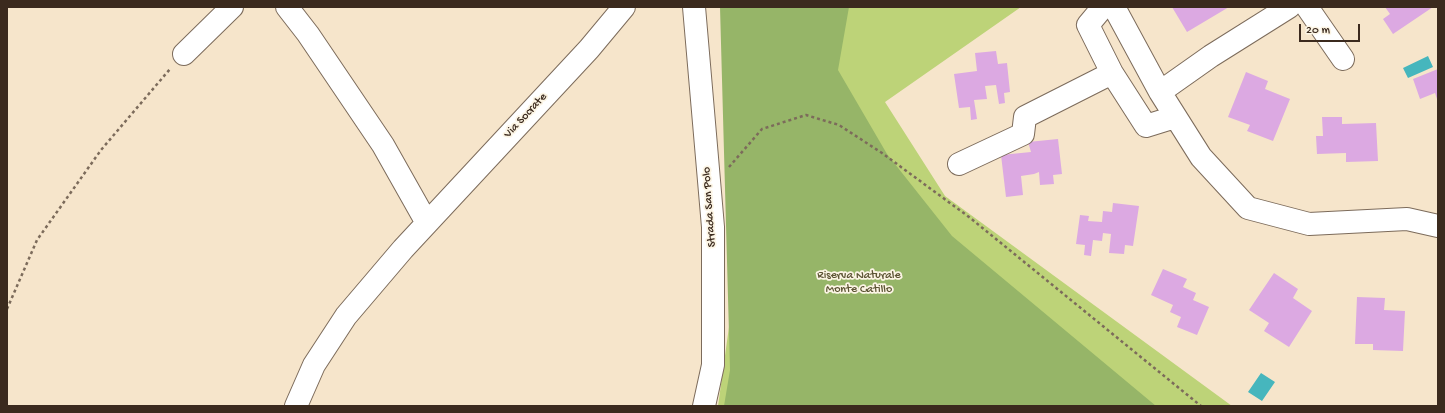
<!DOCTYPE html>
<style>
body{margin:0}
#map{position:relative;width:1445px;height:413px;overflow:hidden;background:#f6e5cb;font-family:"Gochi Hand",sans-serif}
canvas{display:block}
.frame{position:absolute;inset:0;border:8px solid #3b2a1e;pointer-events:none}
.scale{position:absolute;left:1299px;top:24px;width:61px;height:18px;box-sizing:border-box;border:2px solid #3b2a1e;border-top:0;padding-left:5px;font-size:12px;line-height:14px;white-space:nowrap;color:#3b2a1e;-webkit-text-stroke:3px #fcf5e5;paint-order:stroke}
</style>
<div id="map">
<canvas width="1445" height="413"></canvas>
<div class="frame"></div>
<div class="scale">20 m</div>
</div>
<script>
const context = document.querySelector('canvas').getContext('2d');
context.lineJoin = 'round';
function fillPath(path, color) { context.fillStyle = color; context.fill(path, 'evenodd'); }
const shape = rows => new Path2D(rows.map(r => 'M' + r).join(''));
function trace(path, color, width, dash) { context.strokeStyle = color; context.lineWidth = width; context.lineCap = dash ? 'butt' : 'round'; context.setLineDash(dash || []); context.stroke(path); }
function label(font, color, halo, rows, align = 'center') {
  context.font = font + ' "Gochi Hand",sans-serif'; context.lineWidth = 3.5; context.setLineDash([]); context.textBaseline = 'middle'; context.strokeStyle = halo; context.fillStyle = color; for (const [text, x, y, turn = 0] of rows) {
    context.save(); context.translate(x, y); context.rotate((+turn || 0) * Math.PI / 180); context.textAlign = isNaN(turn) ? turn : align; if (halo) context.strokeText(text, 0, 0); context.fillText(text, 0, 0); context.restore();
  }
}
const green = shape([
 [732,7,1021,7,885,102,945,196,1232,406,718,406,748,190]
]);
const forest = shape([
 [720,7,849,7,838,70,887,154,952,236,1156,406,724,406,730,370]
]);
const water = shape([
 [1428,56,1433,67,1408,78,1403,68],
 [1261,373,1275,382,1262,401,1248,392]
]);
const building = shape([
 [1172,7,1229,7,1187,32],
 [1385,7,1433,7,1393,34,1383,19,1390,14],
 [996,51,998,64,1007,63,1010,92,1004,93,1005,103,999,104,996,85,985,86,987,99,974,100,977,119,971,120,970,107,959,108,954,74,977,71,975,53],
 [1438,69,1438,102,1435,93,1420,99,1413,79],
 [1246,72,1268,81,1265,89,1290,99,1273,141,1247,131,1250,125,1228,117],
 [1322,117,1342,117,1342,124,1376,123,1378,161,1346,162,1346,153,1317,154,1316,136,1323,136],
 [1058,139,1062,174,1053,175,1054,184,1040,185,1039,172,1034,174,1021,176,1023,195,1006,197,1001,155,1031,152,1028,142],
 [1113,203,1139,206,1133,246,1125,245,1124,254,1109,253,1111,234,1103,233,1102,241,1093,240,1091,256,1084,255,1085,245,1076,244,1080,215,1089,216,1088,221,1102,222,1103,211,1112,212],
 [1163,269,1187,279,1183,287,1196,293,1193,300,1209,307,1197,335,1177,327,1181,317,1170,312,1173,305,1151,295],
 [1274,273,1298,289,1293,298,1312,311,1289,347,1264,331,1269,323,1249,310],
 [1357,297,1385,298,1384,310,1405,311,1403,351,1373,350,1373,344,1355,344]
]);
const path = shape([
 [729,167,762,129,806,115,839,125,882,153,969,217,1201,406],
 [7,309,37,240,101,150,170,69]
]);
const minor = shape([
 [287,7,308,34,383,145,427,223],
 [694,7,713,227,713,365,704,406],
 [1103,7,1088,25,1112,73,1146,126,1175,117],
 [1114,7,1160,92,1201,157,1248,208,1309,224,1407,219,1438,226],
 [1307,7,1343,59],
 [184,54,232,7],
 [1160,92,1211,56,1289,7],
 [959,164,1023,134,1025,117,1112,73],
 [296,406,314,365,346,316,403,249,589,49,624,7]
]);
const streetNames = [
 ["Via Socrate",526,116,-47],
 ["Strada San Polo",710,207,-94]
];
const parkNames = [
 ["Riserva Naturale",859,276],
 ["Monte Catillo",859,290]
];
fillPath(green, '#bdd378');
fillPath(forest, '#96b568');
fillPath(water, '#46b6bd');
fillPath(building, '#dca9e2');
trace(minor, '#7c6b5b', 24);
trace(path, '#7c6b5b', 2.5, [3, 3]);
trace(minor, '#fff', 22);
label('12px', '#3b2a1e', '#fcf5e5', streetNames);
label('12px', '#5c5434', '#fcf5e5', parkNames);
</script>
